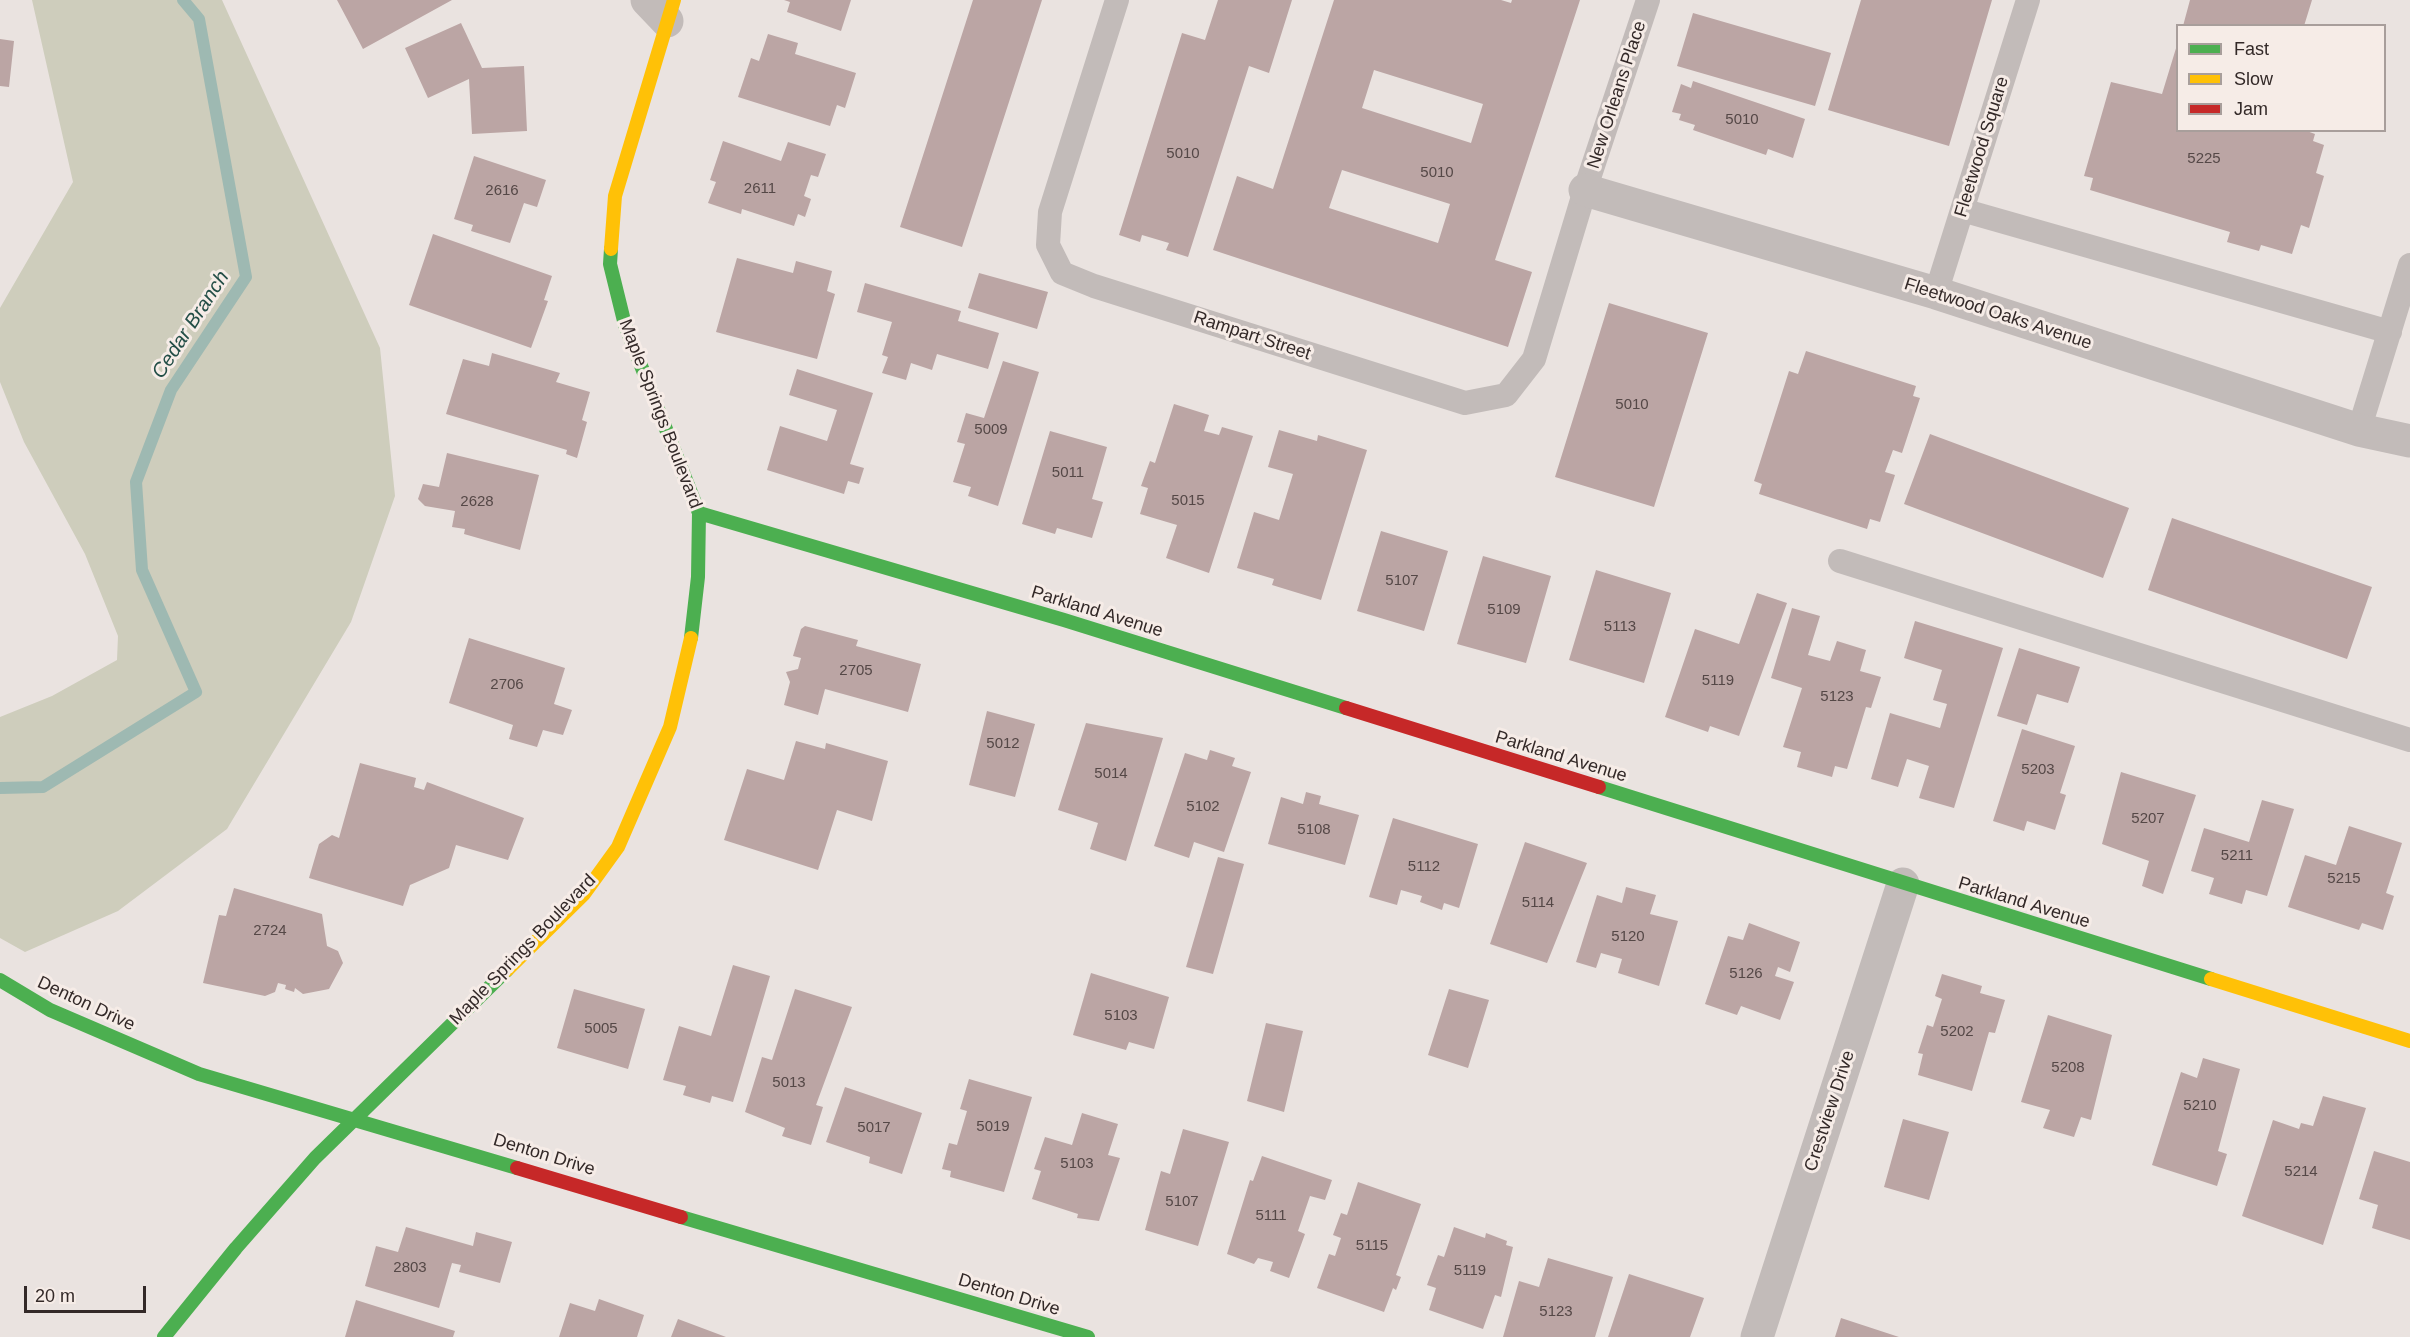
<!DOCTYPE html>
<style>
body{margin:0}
#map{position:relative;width:2410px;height:1337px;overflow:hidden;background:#eae3e0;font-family:Helvetica,sans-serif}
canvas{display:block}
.legend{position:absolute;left:2176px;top:24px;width:210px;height:108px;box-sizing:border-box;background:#f6ece7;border:2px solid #a89e9b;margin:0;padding:8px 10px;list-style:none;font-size:18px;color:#332928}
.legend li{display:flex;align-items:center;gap:12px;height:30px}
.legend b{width:30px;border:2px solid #a89e9b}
.scale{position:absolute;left:24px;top:1286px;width:122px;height:27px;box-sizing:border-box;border:3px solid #332928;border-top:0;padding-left:8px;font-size:18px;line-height:21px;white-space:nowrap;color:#332928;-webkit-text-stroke:4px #f6ece7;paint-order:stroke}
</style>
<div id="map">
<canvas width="2410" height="1337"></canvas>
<ul class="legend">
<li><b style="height:8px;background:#4caf50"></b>Fast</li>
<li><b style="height:8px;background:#ffc107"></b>Slow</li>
<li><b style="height:8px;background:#c62828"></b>Jam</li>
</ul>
<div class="scale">20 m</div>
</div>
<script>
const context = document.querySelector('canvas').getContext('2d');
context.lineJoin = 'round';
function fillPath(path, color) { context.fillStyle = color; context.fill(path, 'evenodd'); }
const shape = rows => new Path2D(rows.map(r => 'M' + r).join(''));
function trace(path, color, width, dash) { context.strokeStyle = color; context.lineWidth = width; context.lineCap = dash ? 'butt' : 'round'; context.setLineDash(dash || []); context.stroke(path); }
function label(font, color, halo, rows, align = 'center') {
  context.font = font + ' Helvetica,sans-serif'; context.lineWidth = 6; context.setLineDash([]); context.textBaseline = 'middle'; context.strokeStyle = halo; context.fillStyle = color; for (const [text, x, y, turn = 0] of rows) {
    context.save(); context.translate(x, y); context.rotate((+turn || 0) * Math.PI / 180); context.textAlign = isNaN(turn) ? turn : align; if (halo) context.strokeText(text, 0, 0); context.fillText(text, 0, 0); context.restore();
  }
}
const green = shape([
 [32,0,222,0,380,348,395,496,351,622,227,829,118,911,25,952,0,938,0,717,52,696,117,660,118,636,85,554,24,442,0,382,0,308,73,182]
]);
const stream = shape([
 [0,788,43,787,196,692,142,570,136,482,171,390,246,277,199,19,183,0]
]);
const building = shape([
 [337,0,452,0,363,49],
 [784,0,851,0,841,31,787,12,790,2],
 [973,0,1042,0,962,247,900,227],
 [1218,0,1292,0,1269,73,1249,66,1188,257,1166,250,1169,243,1142,235,1140,242,1119,235,1182,33,1205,40],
 [1334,0,1501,0,1511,3,1512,0,1580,0,1495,260,1532,272,1508,347,1213,250,1237,176,1273,189],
 [1374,70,1483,104,1471,143,1362,108],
 [1342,170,1450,204,1438,243,1329,208],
 [1861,0,1992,0,1949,146,1828,110],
 [2190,0,2312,0,2304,26,2183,26],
 [1693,13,1831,53,1815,106,1677,66],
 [461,23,482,68,524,66,527,131,472,134,469,79,428,98,405,48],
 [768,34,798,43,795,54,856,73,845,108,837,105,830,126,738,97,751,58,759,61],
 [0,39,14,41,9,87,0,86],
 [2177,45,2178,130,2304,130,2315,134,2313,141,2324,145,2316,173,2324,176,2309,228,2301,225,2292,254,2261,245,2259,251,2227,242,2230,232,2090,190,2093,178,2084,176,2111,82,2162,94],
 [1693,81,1805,119,1793,158,1768,149,1766,155,1693,130,1695,125,1679,120,1681,114,1672,112,1681,84,1691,88],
 [723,141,781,161,788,142,826,154,818,177,811,175,804,196,811,199,805,217,798,214,794,226,742,209,741,214,708,203,716,182,710,180],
 [474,156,546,180,537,207,524,203,510,243,471,231,473,225,454,219],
 [433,234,552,276,544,300,548,301,531,348,409,305],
 [737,258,793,273,796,261,832,271,827,291,835,294,817,359,716,332],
 [979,273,1048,292,1037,329,968,308],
 [865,283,961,311,958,321,999,333,988,369,937,354,932,370,911,363,906,380,882,373,888,357,882,355,892,322,857,312],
 [1609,303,1708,333,1654,507,1555,477],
 [1806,351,1916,386,1913,396,1920,398,1902,453,1893,450,1885,472,1895,475,1880,522,1870,519,1867,529,1759,494,1762,484,1754,481,1789,371,1798,374],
 [492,353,560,373,556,382,590,392,582,420,587,422,577,458,566,454,567,450,446,414,463,359,489,366],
 [1003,361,1039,372,998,506,968,496,971,487,953,482,965,444,957,442,966,413,984,418],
 [797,369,873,393,850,464,864,468,859,484,848,481,844,494,767,470,780,426,827,441,837,410,789,395],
 [1174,404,1209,415,1204,431,1219,435,1222,427,1253,436,1209,573,1166,558,1177,525,1140,514,1148,488,1141,486,1150,461,1155,463],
 [1279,430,1317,441,1318,435,1367,450,1321,600,1272,585,1274,579,1237,568,1254,512,1279,520,1293,474,1268,467],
 [1050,431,1107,447,1092,499,1103,502,1092,538,1057,528,1055,534,1022,524],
 [1930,434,2129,508,2103,578,1904,504],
 [447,453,539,475,520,550,464,534,465,529,452,527,455,511,425,506,418,499,423,484,439,487],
 [2172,518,2372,587,2347,659,2148,590],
 [1381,531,1448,551,1424,631,1357,611],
 [1483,556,1551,576,1526,663,1457,644],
 [1596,570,1671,593,1644,683,1569,660],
 [1757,593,1787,603,1739,736,1710,726,1708,732,1665,717,1695,629,1739,644],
 [1792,608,1820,616,1808,655,1830,661,1837,641,1866,650,1860,671,1881,677,1871,708,1866,707,1847,769,1835,766,1832,777,1797,767,1801,752,1783,747,1802,688,1771,678],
 [1915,621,2003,648,1954,808,1919,798,1929,766,1907,759,1898,787,1871,779,1890,713,1940,728,1947,704,1933,700,1942,670,1904,658],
 [805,626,858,640,856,646,921,664,908,712,825,689,818,715,784,705,790,682,786,672,798,669,801,658,793,656,801,629],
 [469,638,565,668,554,704,572,710,563,735,543,730,537,747,509,739,513,725,449,703],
 [2019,648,2080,667,2068,703,2037,694,2027,725,1997,716],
 [987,711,1035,724,1015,797,969,785],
 [1086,723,1163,738,1126,861,1090,849,1098,823,1058,810],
 [2022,729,2075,746,2060,793,2066,795,2055,830,2027,821,2024,831,1993,821],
 [796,741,825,749,826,743,888,761,872,821,837,810,818,870,724,840,747,769,784,780],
 [1210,750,1235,758,1232,766,1251,772,1224,852,1194,842,1189,858,1154,846,1185,753,1207,760],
 [360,763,416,778,414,787,424,790,427,782,524,818,508,860,456,845,449,868,410,885,403,906,309,878,319,844,332,835,339,838],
 [2121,772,2196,795,2163,894,2142,886,2149,861,2102,844],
 [1306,792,1321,796,1319,804,1359,815,1345,865,1268,844,1281,797,1303,804],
 [2262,800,2294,809,2267,896,2246,890,2242,904,2209,894,2214,878,2191,871,2204,828,2249,842],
 [1393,818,1478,844,1459,908,1444,903,1442,910,1420,902,1422,896,1401,890,1397,905,1369,897],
 [2349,826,2402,843,2386,893,2394,896,2383,930,2362,923,2359,930,2288,907,2305,855,2336,865],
 [1525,842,1587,863,1547,963,1490,944],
 [1218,857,1244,864,1213,974,1186,967],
 [1626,887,1656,895,1650,914,1678,921,1659,986,1618,973,1622,959,1601,953,1596,968,1576,962,1597,895,1622,903],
 [234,888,322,914,327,946,338,951,343,963,329,989,303,994,295,988,294,992,285,989,286,985,278,983,275,992,265,996,203,983,219,915,226,916],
 [1749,923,1800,942,1790,972,1778,967,1775,976,1794,982,1780,1020,1741,1006,1737,1015,1705,1004,1728,936,1743,940],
 [733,965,770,976,733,1102,712,1096,710,1103,683,1095,686,1086,663,1080,679,1026,711,1036],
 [1091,973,1169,997,1154,1049,1129,1042,1126,1050,1073,1035],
 [1942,974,1982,986,1980,993,2005,1000,1995,1033,1989,1032,1972,1091,1918,1075,1923,1054,1918,1053,1927,1025,1933,1027,1942,999,1935,996],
 [574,989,645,1009,628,1069,557,1048],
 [795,989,852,1007,816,1105,823,1107,811,1145,782,1136,785,1128,745,1112,762,1057,772,1060],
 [1449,989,1489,1000,1468,1068,1428,1055],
 [2048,1015,2112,1035,2091,1120,2081,1117,2074,1137,2043,1128,2050,1110,2021,1102],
 [1266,1023,1303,1031,1284,1112,1247,1101],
 [2203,1058,2240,1069,2218,1151,2227,1154,2217,1186,2152,1165,2181,1072,2197,1078],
 [969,1079,1032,1097,1004,1192,950,1177,951,1171,942,1169,949,1143,957,1145,967,1111,960,1109],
 [845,1087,922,1113,902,1174,869,1163,870,1157,826,1142],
 [2323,1096,2366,1108,2323,1245,2242,1216,2273,1120,2299,1129,2301,1123,2313,1126],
 [1082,1113,1118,1124,1108,1155,1120,1158,1099,1221,1077,1218,1078,1214,1032,1199,1041,1171,1034,1169,1045,1137,1072,1145],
 [1903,1119,1949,1132,1929,1200,1884,1187],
 [1183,1129,1229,1142,1198,1246,1145,1230,1161,1171,1170,1174],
 [2374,1151,2410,1162,2410,1240,2372,1228,2378,1205,2359,1199],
 [1262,1156,1332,1180,1325,1200,1310,1196,1298,1231,1305,1234,1289,1278,1270,1271,1273,1262,1258,1258,1254,1264,1227,1254,1250,1180,1253,1181],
 [1358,1182,1421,1204,1396,1275,1401,1277,1396,1290,1393,1288,1384,1312,1317,1288,1329,1254,1335,1256,1341,1238,1333,1235,1341,1213,1347,1215],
 [406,1227,473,1246,476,1232,512,1242,500,1283,459,1272,461,1265,452,1263,439,1308,365,1286,376,1246,398,1252],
 [1454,1227,1485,1238,1486,1233,1507,1241,1506,1245,1513,1247,1501,1297,1495,1295,1483,1329,1429,1310,1436,1288,1427,1285,1438,1255,1444,1257],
 [1548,1258,1613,1277,1595,1337,1503,1337,1519,1281,1539,1287],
 [1629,1274,1704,1298,1690,1337,1608,1337],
 [599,1299,644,1315,637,1337,559,1337,570,1303,595,1311],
 [356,1300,455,1331,453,1337,345,1337],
 [1841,1318,1899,1337,1835,1337],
 [678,1319,726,1337,671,1337]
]);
const lane = shape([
 [1117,0,1050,212,1048,245,1062,273,1094,286,1465,403,1506,395,1534,359,1585,190,1648,0],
 [1962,210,2390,332],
 [1936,293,2028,0],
 [2359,430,2410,265],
 [1840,561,2410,740]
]);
const street = shape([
 [647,0,667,21],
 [1585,190,1936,293,2359,430,2410,441],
 [1757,1337,1903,884]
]);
const fast = shape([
 [611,249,610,264,625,325,699,513,698,577,691,638],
 [699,513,1064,620,1346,708],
 [1599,787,2211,979],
 [0,980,50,1010,199,1074,517,1168],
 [681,1217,1088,1337],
 [164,1337,236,1248,315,1158,507,970]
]);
const slow = shape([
 [611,249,615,196,674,0],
 [507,970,584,894,618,847,670,727,691,638],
 [2211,979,2410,1041]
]);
const jam = shape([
 [1346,708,1599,787],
 [517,1168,681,1217]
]);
const numberNames = [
 ["5010",1742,120],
 ["5010",1183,154],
 ["5225",2204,159],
 ["5010",1437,173],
 ["2611",760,189],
 ["2616",502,191],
 ["5010",1632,405],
 ["5009",991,430],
 ["5011",1068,473],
 ["5015",1188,501],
 ["2628",477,502],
 ["5107",1402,581],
 ["5109",1504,610],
 ["5113",1620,627],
 ["2705",856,671],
 ["5119",1718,681],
 ["2706",507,685],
 ["5123",1837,697],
 ["5012",1003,744],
 ["5203",2038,770],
 ["5014",1111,774],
 ["5102",1203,807],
 ["5207",2148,819],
 ["5108",1314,830],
 ["5211",2237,856],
 ["5112",1424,867],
 ["5215",2344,879],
 ["5114",1538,903],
 ["2724",270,931],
 ["5120",1628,937],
 ["5126",1746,974],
 ["5103",1121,1016],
 ["5005",601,1029],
 ["5202",1957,1032],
 ["5208",2068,1068],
 ["5013",789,1083],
 ["5210",2200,1106],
 ["5019",993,1127],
 ["5017",874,1128],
 ["5103",1077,1164],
 ["5214",2301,1172],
 ["5107",1182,1202],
 ["5111",1271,1216],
 ["5115",1372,1246],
 ["2803",410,1268],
 ["5119",1470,1271],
 ["5123",1556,1312]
];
const streetNames = [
 ["New Orleans Place",1617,95,-72],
 ["Fleetwood Square",1982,147,-73],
 ["Fleetwood Oaks Avenue",1998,314,18],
 ["Rampart Street",1252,336,18],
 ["Maple Springs Boulevard",660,414,69],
 ["Parkland Avenue",1097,612,17],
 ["Parkland Avenue",1561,757,17],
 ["Parkland Avenue",2024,903,17],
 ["Maple Springs Boulevard",523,950,-46],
 ["Denton Drive",86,1004,25],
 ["Crestview Drive",1830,1111,-72],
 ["Denton Drive",544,1155,17],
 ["Denton Drive",1009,1295,17]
];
const waterNames = [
 ["Cedar Branch",191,325,-57]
];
fillPath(green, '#cecdbc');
trace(stream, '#9eb9b2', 12);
fillPath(building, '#bba5a4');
trace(lane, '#c2bbb9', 24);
trace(street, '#c2bbb9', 33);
trace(fast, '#4caf50', 14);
trace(slow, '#ffc107', 14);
trace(jam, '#c62828', 14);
label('15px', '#554847', null, numberNames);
label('18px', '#332928', '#f6ece7', streetNames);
label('italic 20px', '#234e47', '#f6ece7', waterNames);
</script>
